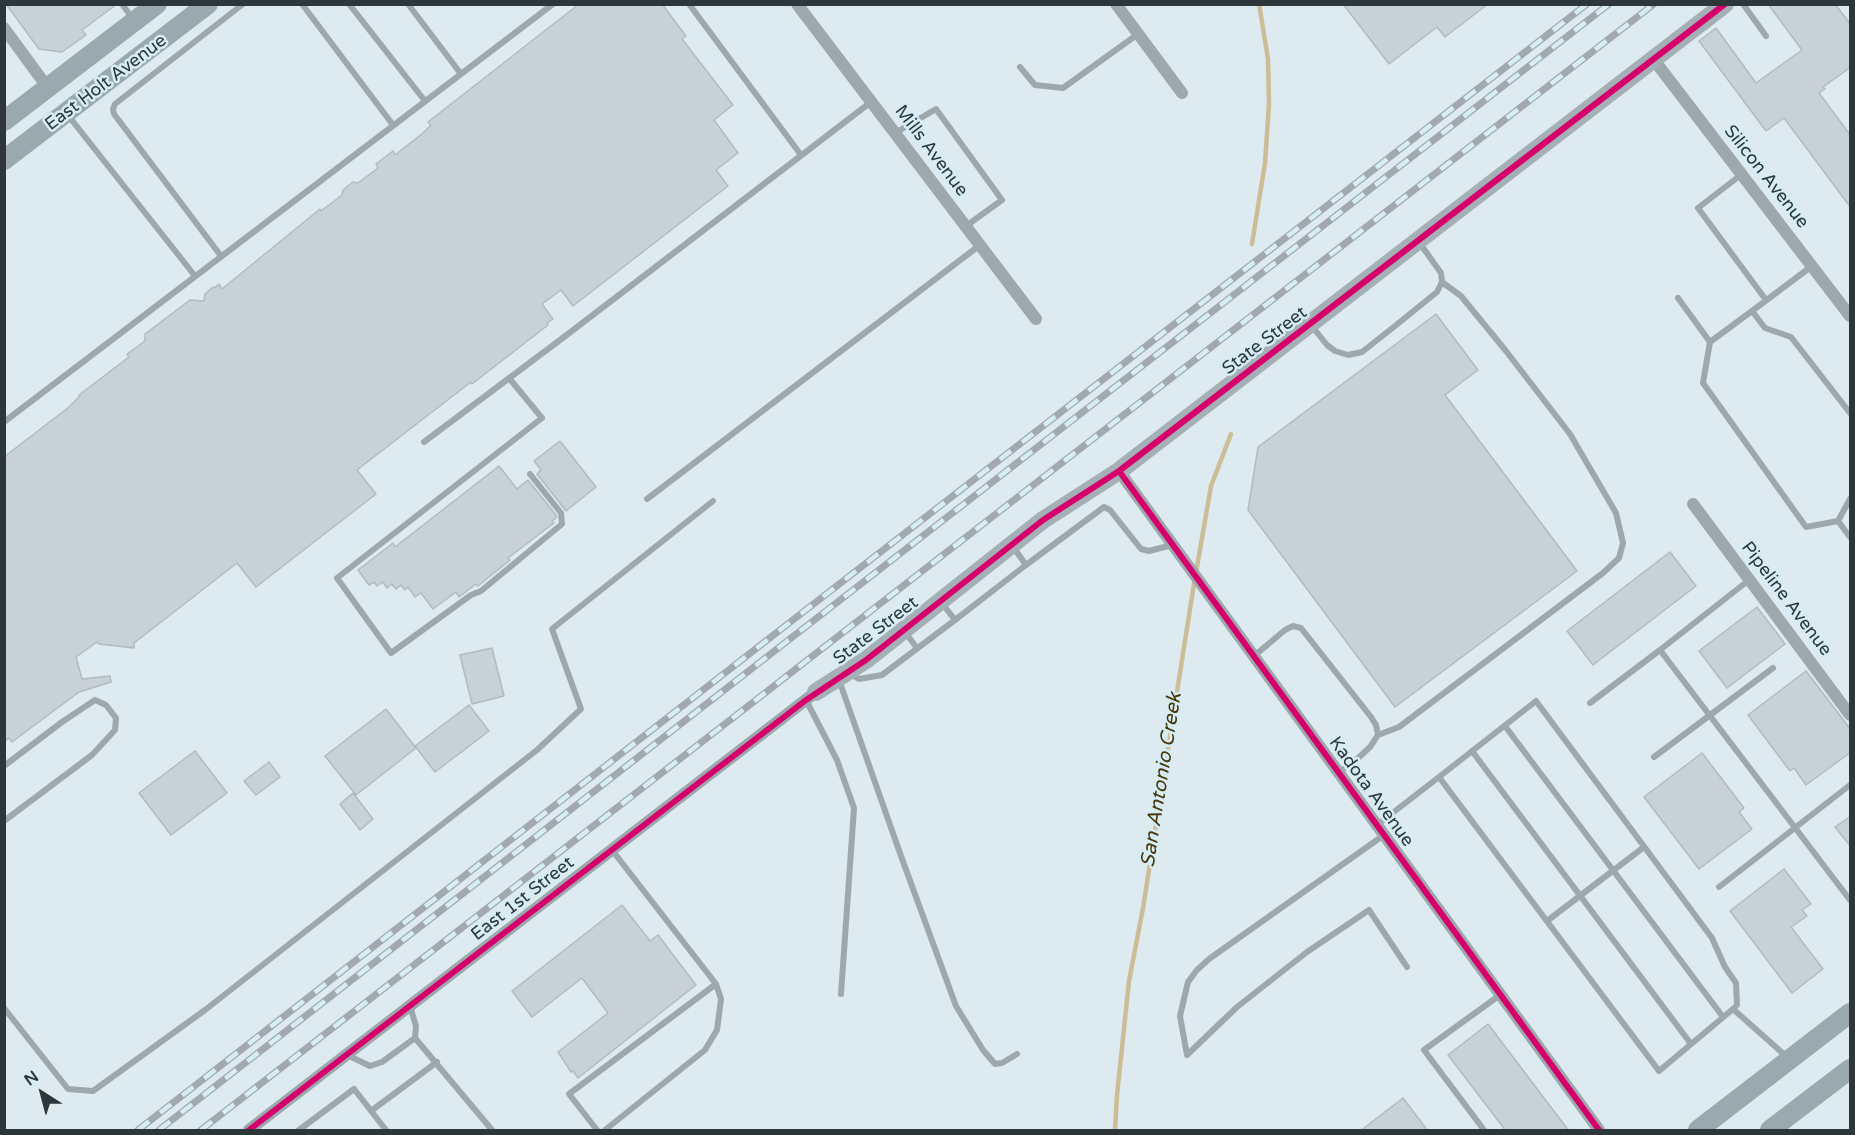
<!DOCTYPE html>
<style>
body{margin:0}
#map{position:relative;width:1855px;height:1135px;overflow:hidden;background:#ddeaef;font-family:"Varela Round",sans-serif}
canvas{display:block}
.frame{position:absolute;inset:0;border:6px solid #2d3639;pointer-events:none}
.north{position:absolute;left:12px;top:1063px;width:60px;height:60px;-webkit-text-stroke:4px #d6edf6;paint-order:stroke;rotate:324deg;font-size:16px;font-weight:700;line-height:24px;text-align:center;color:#2d3639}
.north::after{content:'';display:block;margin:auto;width:21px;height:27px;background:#2d3639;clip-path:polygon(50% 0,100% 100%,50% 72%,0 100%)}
</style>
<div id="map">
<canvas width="1855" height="1135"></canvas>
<div class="frame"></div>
<div class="north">N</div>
</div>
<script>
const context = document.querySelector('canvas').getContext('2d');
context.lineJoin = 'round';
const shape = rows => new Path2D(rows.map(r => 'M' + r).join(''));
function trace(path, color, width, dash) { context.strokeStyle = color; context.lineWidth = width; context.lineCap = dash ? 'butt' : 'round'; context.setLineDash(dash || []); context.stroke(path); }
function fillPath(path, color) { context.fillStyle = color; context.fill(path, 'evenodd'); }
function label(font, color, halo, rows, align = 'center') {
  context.font = font + ' "Varela Round",sans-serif'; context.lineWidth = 5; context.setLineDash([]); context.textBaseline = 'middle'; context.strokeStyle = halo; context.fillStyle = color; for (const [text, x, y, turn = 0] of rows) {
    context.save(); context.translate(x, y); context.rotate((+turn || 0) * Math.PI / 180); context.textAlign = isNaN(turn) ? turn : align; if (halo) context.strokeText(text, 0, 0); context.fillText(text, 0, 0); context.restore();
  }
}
const stream = shape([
 [1252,244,1265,163,1269,104,1268,59,1259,4],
 [1115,1130,1117,1095,1129,981,1143,908,1193,590,1211,486,1231,434]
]);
const building = shape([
 [6,4,117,4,82,30,86,35,62,52,39,49,6,4],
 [579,4,662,4,686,36,682,39,733,105,714,120,738,153,716,170,728,186,573,306,561,290,542,304,553,319,547,323,548,325,472,384,471,382,357,470,376,494,256,587,237,563,134,643,134,648,99,644,97,642,76,657,82,679,110,676,111,682,79,692,12,742,9,738,4,742,4,457,69,407,80,396,79,395,129,357,127,354,145,341,145,334,190,300,204,301,205,294,213,287,214,288,219,284,222,289,320,209,321,211,342,195,343,190,353,182,358,183,378,168,376,164,393,151,395,155,423,133,431,125,428,122,579,4],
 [1343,4,1488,4,1445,37,1437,27,1389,64,1343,4],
 [1768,4,1835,4,1851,25,1851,67,1823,87,1825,89,1819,93,1851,136,1851,208,1784,118,1766,131,1699,41,1716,28,1756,83,1802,50,1768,4],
 [1436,314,1478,370,1445,395,1577,571,1395,707,1248,510,1258,447,1436,314],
 [560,441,596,487,566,511,537,474,541,470,534,461,560,441],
 [499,466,517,489,528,480,556,515,556,518,552,521,554,523,508,558,510,560,478,586,476,584,459,597,456,592,433,609,421,593,415,597,408,587,405,590,401,585,396,589,392,584,387,588,383,582,377,586,374,582,369,585,358,570,393,543,395,547,499,466],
 [1670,552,1696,586,1593,665,1567,631,1670,552],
 [1757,607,1785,644,1727,688,1699,651,1757,607],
 [492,648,504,696,472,704,460,655,492,648],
 [1806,671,1851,730,1851,752,1806,785,1794,768,1790,771,1748,715,1806,671],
 [469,705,489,731,435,772,415,746,469,705],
 [386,709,416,748,356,795,325,756,386,709],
 [195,751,227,793,171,835,139,793,195,751],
 [1702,753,1744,808,1739,812,1752,829,1699,869,1644,797,1702,753],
 [269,762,280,777,256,795,244,781,269,762],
 [353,793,373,819,360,830,340,804,353,793],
 [1851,816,1851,847,1835,827,1851,816],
 [1784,869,1811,904,1802,910,1807,916,1791,927,1823,969,1792,993,1730,911,1784,869],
 [622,905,650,941,658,935,696,985,578,1078,573,1071,571,1072,558,1052,608,1013,582,978,532,1017,512,991,622,905],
 [1488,1024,1569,1131,1506,1131,1448,1055,1488,1024],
 [1403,1098,1428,1131,1360,1131,1403,1098]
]);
const lane = shape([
 [122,4,133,19],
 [302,4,393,125],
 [349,4,425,101],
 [408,4,461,74,553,4],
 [689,4,801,155],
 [1743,4,1766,36],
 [1020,67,1035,85,1063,88,1138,34],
 [67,114,195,276],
 [895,133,936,109,1002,200,966,226],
 [1742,174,1698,208,1766,300],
 [221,256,114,114,113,109,115,104,243,4],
 [1812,266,1752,311,1765,328,1791,337,1850,413],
 [1678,298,1710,342,1703,383,1806,527,1838,521,1850,537],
 [1311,325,1327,345,1335,351,1348,355,1362,352,1395,326,1437,292,1442,282,1441,273,1419,242],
 [1710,342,1752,311],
 [509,378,542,418,337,578,391,653,471,595,481,591,562,524,561,513,530,474],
 [4,422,461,74],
 [424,442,568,334,871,102],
 [647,499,980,245],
 [1838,521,1850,499],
 [1026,565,1104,507,1110,510,1141,549,1149,551,1172,545],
 [1749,580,1660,650,1850,900],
 [941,602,955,620],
 [904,631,917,648],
 [1254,656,1285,630,1293,626,1301,628,1371,717,1376,725,1378,735,1370,747,1355,761,1339,772],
 [850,674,859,679,882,675,955,620,1026,565,1014,548],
 [839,680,901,856,956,1006,983,1050,995,1064,1002,1063,1017,1054],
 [806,700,837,760,854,808,841,994],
 [1590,703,1660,650],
 [1505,726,1723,1017],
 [1378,735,1399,727,1603,573,1619,558,1623,543,1616,513,1570,434,1506,351,1461,296,1442,282],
 [1472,751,1691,1044],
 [1654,757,1773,668],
 [4,766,62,722,95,700,106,705,116,718,115,730,92,755,4,821],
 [1377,825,1439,777],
 [1384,835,1209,959,1197,970,1188,982,1180,1016,1187,1055,1237,1007,1307,952,1369,910,1407,967],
 [1719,887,1850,785],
 [1547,921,1644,847],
 [4,1008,68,1089,93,1091,205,1010,537,750,581,709,552,629,713,501],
 [1733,1009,1659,1071,1439,777,1536,701,1712,938,1725,967,1736,983,1737,1005,1733,1009,1787,1057],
 [415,1038,492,1130],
 [347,1055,370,1066,382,1062,415,1038,416,1026,410,1006],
 [371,1111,437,1062],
 [299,1130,354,1089,386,1130],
 [597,1130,569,1094,716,984],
 [605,1130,705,1050,717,1030,721,999,716,984,612,850],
 [1484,1130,1424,1050,1500,995]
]);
const street = shape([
 [797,4,1036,319],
 [1116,4,1182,93],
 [4,28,48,88],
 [1654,60,1850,316],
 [1119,471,1599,1130],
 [1693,504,1850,715],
 [249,1130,816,692]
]);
const secondary = shape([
 [816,692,866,660,1043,520,1119,471,1725,4]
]);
const primary = shape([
 [4,121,157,4],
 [4,160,208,4],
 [1698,1130,1850,1013],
 [1770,1130,1850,1069]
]);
const rail = shape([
 [138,1130,780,630,1587,4],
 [159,1130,786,642,1609,4],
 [201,1130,1654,4]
]);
const cycleway = shape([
 [1119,471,1599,1130],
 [249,1130,806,700,866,660,1043,520,1119,471,1725,4]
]);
const streetNames = [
 ["East Holt Avenue",106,83,-37],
 ["Mills Avenue",931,151,53],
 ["Silicon Avenue",1766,177,52],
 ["State Street",1265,341,-37],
 ["Pipeline Avenue",1786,599,53],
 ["State Street",876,631,-37],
 ["Kadota Avenue",1371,792,54],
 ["East 1st Street",523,899,-38]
];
const waterNames = [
 ["San Antonio Creek",1162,780,-81]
];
trace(stream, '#ccbd97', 4.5);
fillPath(building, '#c8d1d5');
trace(building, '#b1bbbf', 1.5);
trace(lane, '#9ca8ab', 6);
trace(street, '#9ca8ab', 12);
trace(secondary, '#a4b0b5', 18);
trace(primary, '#9aa9ae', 20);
trace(rail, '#a1a9ae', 7);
trace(rail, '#d6edf6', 4.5, [14]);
trace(cycleway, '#d6006c', 6);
label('18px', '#2d3639', '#d6edf6', streetNames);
label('italic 20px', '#4a3807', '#d6edf6', waterNames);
</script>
